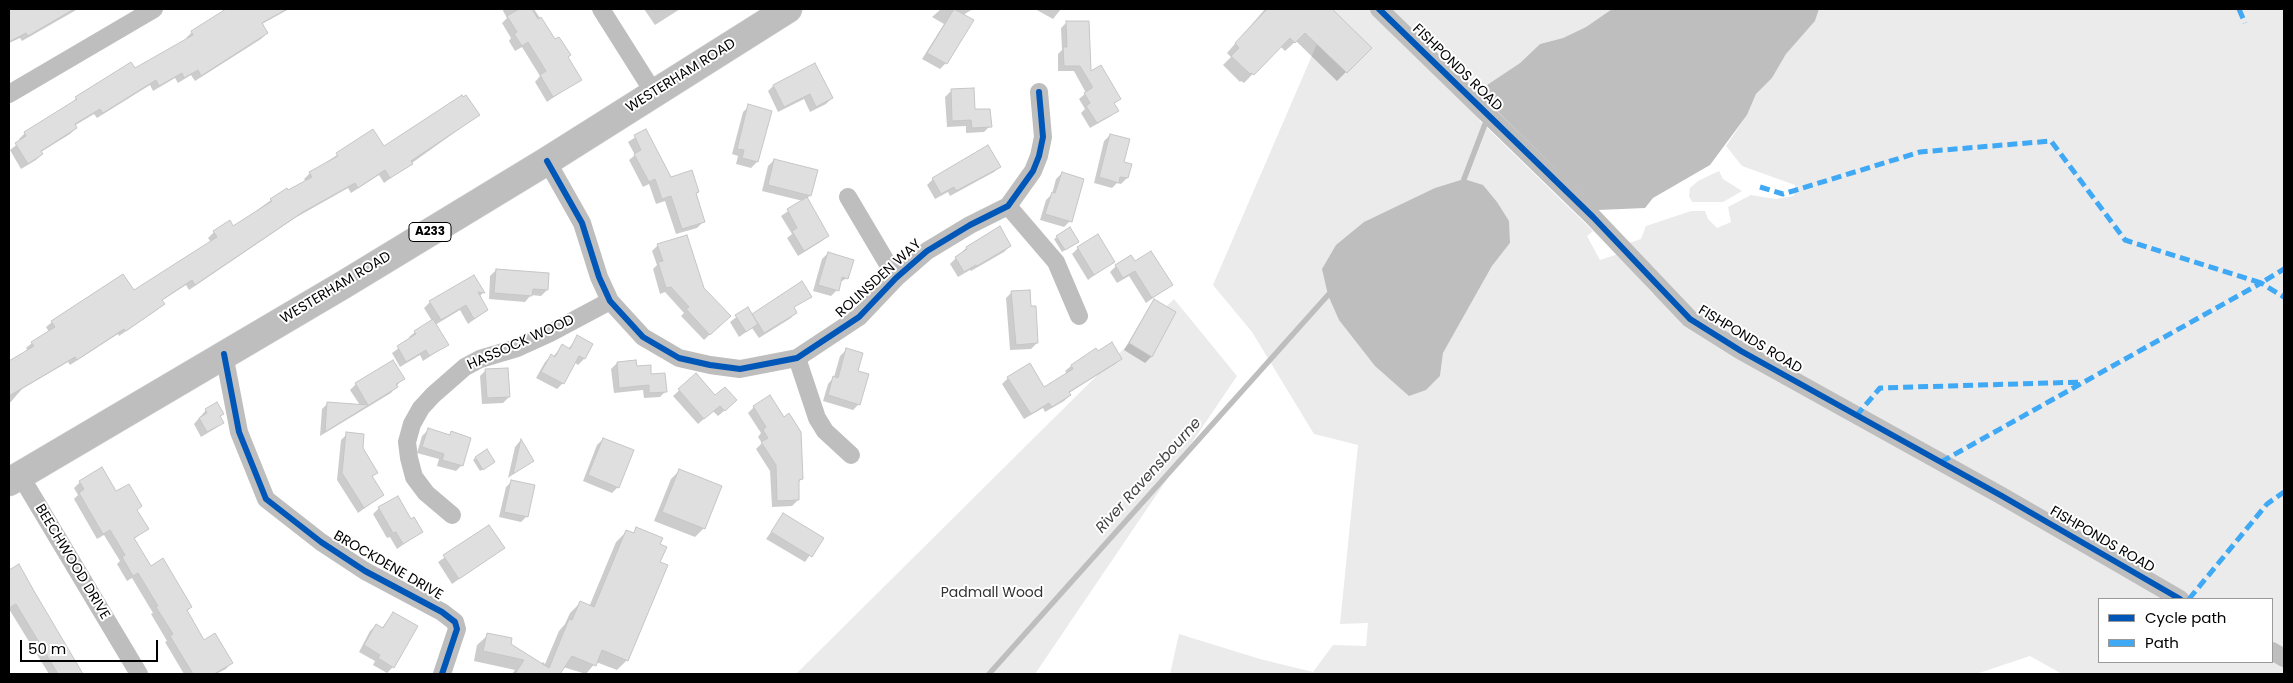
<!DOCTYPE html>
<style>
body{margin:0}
#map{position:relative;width:2293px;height:683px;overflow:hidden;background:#fff;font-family:Poppins,sans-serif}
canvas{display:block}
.frame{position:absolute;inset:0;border:10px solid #000;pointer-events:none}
.legend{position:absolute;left:2098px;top:598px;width:175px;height:65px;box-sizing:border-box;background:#fff;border:1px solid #999;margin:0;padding:6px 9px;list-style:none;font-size:15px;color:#000}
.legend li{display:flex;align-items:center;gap:10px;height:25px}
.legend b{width:25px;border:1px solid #999}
.scale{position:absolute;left:20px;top:640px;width:138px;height:22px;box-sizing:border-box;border:2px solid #000;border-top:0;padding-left:6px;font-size:15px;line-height:18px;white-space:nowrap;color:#000;-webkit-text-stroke:4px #fff;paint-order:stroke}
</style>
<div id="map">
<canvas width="2293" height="683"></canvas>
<div class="frame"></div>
<ul class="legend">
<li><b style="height:6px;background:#0057b8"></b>Cycle path</li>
<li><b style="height:6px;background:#3fa9f5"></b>Path</li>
</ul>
<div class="scale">50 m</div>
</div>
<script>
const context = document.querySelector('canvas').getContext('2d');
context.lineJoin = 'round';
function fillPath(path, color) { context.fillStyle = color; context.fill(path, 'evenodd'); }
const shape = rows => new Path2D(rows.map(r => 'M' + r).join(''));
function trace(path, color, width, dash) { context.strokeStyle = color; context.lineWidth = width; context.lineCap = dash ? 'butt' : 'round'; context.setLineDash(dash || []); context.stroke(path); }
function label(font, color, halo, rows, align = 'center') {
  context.font = font + ' Poppins,sans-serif'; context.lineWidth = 4; context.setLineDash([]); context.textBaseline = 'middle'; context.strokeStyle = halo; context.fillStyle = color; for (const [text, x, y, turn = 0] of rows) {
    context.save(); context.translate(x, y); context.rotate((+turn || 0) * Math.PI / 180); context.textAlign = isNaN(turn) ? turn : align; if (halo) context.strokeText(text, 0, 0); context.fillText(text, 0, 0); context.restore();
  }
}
const green = shape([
 [1332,9,1612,9,1586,27,1563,38,1540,44,1520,63,1487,85,1492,106,1479,120,1593,231,1587,236,1600,260,1618,254,1653,294,1665,285,1629,243,1641,239,1646,226,1691,211,1705,211,1708,219,1717,228,1731,222,1728,207,1751,195,1775,199,1794,196,1795,185,1742,166,1726,146,1747,115,1756,94,1772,78,1786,54,1815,21,1819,9,2284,9,2284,674,2062,674,2030,656,1976,674,1170,674,1179,634,1260,659,1313,672,1333,645,1366,646,1368,623,1340,624,1358,445,1314,434,1252,332,1213,285],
 [1497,202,1510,243,1492,266,1443,353,1440,376,1426,390],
 [2099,599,2272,599,2272,662,2099,662],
 [1719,171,1723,179,1742,191,1723,202,1692,202,1689,196,1690,188,1698,181],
 [1174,299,1237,376,1035,674,796,674]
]);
const water = shape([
 [1612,9,1819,9,1815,21,1786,54,1772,78,1756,94,1747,115,1710,165,1653,198,1645,208,1598,210,1492,106,1487,85,1520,63,1540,44,1563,38,1586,27],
 [1464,179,1483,185,1497,202,1509,221,1510,243,1492,266,1443,353,1440,376,1426,390,1409,396,1375,366,1339,320,1328,295,1322,269,1336,245,1364,222,1435,188]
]);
const shadow = shape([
 [9,9,78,9,22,41,20,38,9,43],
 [228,9,230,12,235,9,289,9,262,24,267,33,261,39,195,81,191,75,178,83,175,78,153,91,150,85,97,118,94,114,74,126,76,128,70,134,41,152,42,154,36,160,21,169,10,150,20,142,19,139,25,133,71,105,76,98,131,64,134,70,187,40,186,38,192,32],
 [502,9,534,9,580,79,547,102,535,82,540,76,522,47,515,51,509,41,511,38,502,23,507,18],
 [644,9,680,9,655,25],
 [941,9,973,9,963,15,946,63,940,69,922,59,944,24,932,17],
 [1035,9,1061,9,1053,19],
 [1265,9,1331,9,1370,48,1337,81,1296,41,1285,51,1280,46,1244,83,1241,81,1240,82,1223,65,1231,57,1227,53],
 [1067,22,1090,73,1119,99,1114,104,1117,110,1111,116,1090,128,1081,113,1085,109,1079,99,1086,93,1074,71,1058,71,1058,54,1062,50,1061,28],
 [773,86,832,98,826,104,810,112,804,99,778,112,768,91],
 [951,91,990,126,984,132,966,133,966,126,947,127,945,97],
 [749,106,757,162,751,168,736,164,738,156,732,154,743,112],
 [479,115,384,183,379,175,351,193,348,188,295,218,189,290,186,285,161,301,163,304,157,310,119,336,118,334,70,365,68,362,22,389,9,404,9,362,28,351,26,348,32,343,49,332,46,327,52,322,133,292,211,242,208,238,214,232,233,228,271,200,306,182,304,179,310,173,373,131,383,147],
 [645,131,671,179,698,192,695,195,703,222,697,228,676,234,665,201,656,204,649,184,643,187,629,160,635,155,628,142],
 [1110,135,1127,178,1121,184,1117,183,1112,188,1094,183,1104,141],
 [988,146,1000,167,994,172,950,196,948,192,935,199,927,185,933,179],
 [774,160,810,195,807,199,828,235,822,241,798,256,787,238,792,234,781,216,803,201,762,191,768,166],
 [1062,173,1070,221,1064,227,1040,220,1046,200,1052,194,1056,179],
 [1057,237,1075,244,1062,252,1054,239],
 [658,245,729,316,704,340,681,316,684,313,665,292,660,294,653,269,657,265,652,251],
 [1010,246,1004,252,971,271,970,270,958,277,950,264,966,248],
 [1078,248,1114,261,1088,280,1072,254],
 [828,253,847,278,839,283,837,290,831,296,813,291,822,259],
 [1134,263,1171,285,1146,303,1129,276,1117,283,1110,272,1116,266],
 [496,270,547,290,541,296,531,295,525,302,489,299,490,276],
 [474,276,483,293,479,297,487,310,468,324,460,310,435,325,447,345,423,361,420,355,400,367,392,353,410,340,409,337,415,332,432,321,424,308,430,302],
 [1012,292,1030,307,1037,343,1031,349,1010,350,1006,298],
 [810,296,793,308,796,312,791,318,759,338,752,328,739,337,730,322,747,309,752,316],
 [1154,301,1175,313,1151,357,1145,363,1124,350,1149,307],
 [578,337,592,345,584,359,578,365,574,362,563,383,557,389,536,378,545,362,551,356,553,357,562,346,568,349],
 [846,350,856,372,859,404,853,410,823,401,828,384,834,377,840,356],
 [1097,353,1121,358,1115,364,1069,393,1070,395,1064,401,1045,412,1043,408,1024,419,1002,384,1008,378,1044,389,1067,374,1065,371,1071,366],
 [617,363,636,367,650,376,666,391,660,397,644,398,643,390,614,393,611,369],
 [486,370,509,397,503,403,482,404,480,376],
 [696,375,715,397,730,406,718,416,713,411,698,424,673,396],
 [403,378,391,393,320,436,322,409,328,403,360,405,350,390,356,384],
 [754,407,783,418,801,479,798,483,798,500,792,506,772,507,770,471,756,449,762,443,758,437,761,433,748,413],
 [206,410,222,414,219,417,222,422,216,428,201,437,194,424],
 [428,430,448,436,451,433,462,465,456,471,437,466,439,459,417,453,422,436],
 [347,434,377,472,372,477,383,495,358,513,337,480,341,440],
 [603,439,618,487,612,493,583,481,597,445],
 [520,441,532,461,508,478,515,447],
 [475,458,491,464,480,471,473,460],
 [680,470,704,528,695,537,654,521,671,479],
 [512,481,527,516,521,522,499,517,506,487],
 [80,482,116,493,136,511,147,529,134,539,150,567,191,607,186,612,203,641,231,663,226,669,216,674,184,674,165,642,167,641,151,614,153,613,132,578,127,581,117,564,120,561,104,535,97,539,74,499,78,495,74,488],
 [379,508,411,520,421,532,397,549,390,537,387,538,373,514],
 [783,515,822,538,805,562,766,539],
 [489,527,503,548,452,584,438,562],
 [637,529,659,545,658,563,627,660,617,670,596,662,586,674,563,667,559,674,512,674,515,670,474,661,477,645,488,635,509,645,541,664,543,662,545,664,559,631,565,624,570,613,580,603,589,607,616,542,626,532,631,534],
 [18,566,82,674,49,674,9,609,9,569,10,571],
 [393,613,393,667,387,673,373,665,375,661,359,652,370,631,376,625,382,628]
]);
const stream = shape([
 [1464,179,1492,106],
 [989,674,1328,295]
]);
const building = shape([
 [9,9,74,9,28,36,26,33,9,42,9,9],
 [226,9,287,9,262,23,268,33,201,76,198,70,184,78,182,73,159,86,156,80,103,113,100,109,75,124,77,128,41,151,43,154,28,164,15,143,26,136,24,132,77,99,75,97,131,62,135,68,193,35,191,31,226,9],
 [519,9,532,9,538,19,541,17,555,39,559,37,571,55,568,57,582,80,553,97,540,75,546,71,528,42,522,46,514,34,517,32,507,16,519,9],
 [954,9,974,20,947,64,927,53,954,9],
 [1267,9,1332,9,1372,48,1347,73,1305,33,1295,43,1290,38,1254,75,1251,73,1250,74,1231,56,1239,48,1235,43,1267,9],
 [1066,21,1089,21,1091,71,1101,65,1121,99,1114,103,1119,111,1097,123,1086,106,1090,103,1084,93,1092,88,1092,86,1080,66,1064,66,1063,47,1067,47,1066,21],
 [815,63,833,98,816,107,810,94,784,107,773,85,815,63],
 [974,88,975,109,990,109,992,127,972,128,971,120,952,121,951,89,974,88],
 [462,95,463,97,466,95,480,115,411,161,413,164,390,178,385,170,358,188,355,183,303,212,195,285,192,280,162,300,165,304,126,331,124,329,77,360,75,357,9,396,9,361,34,346,31,342,55,327,51,321,123,274,134,290,217,237,213,231,230,220,233,226,272,201,270,199,287,188,288,190,312,177,309,172,338,156,336,153,373,129,384,146,462,95],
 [748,104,772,111,758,162,742,158,744,150,737,149,748,104],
 [646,129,671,177,692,170,699,192,696,193,705,222,682,229,671,196,662,199,655,179,649,182,634,154,641,150,634,135,646,129],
 [1110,134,1130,139,1124,162,1132,164,1128,178,1120,177,1119,183,1099,177,1110,134],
 [988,145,1001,167,956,191,954,187,941,194,932,178,988,145],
 [774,159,818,170,811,196,768,185,774,159],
 [1062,172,1084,179,1072,222,1045,214,1052,192,1055,193,1062,172],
 [807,197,829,236,804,251,792,231,797,228,787,209,807,197],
 [1000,226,1011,246,977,266,976,265,964,272,955,257,967,249,966,247,1000,226],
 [1070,227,1079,242,1065,250,1056,236,1070,227],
 [1098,234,1115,262,1094,275,1077,247,1098,234],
 [687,235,704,288,731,316,710,335,686,309,689,307,671,287,666,288,658,262,663,261,657,244,687,235],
 [1151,251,1173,285,1152,298,1135,271,1123,278,1115,265,1131,255,1135,261,1151,251],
 [828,252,854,260,848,279,842,277,839,291,818,285,828,252],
 [496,269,549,273,548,290,533,289,532,296,494,293,496,269],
 [474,275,485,293,478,292,488,310,474,319,466,305,441,320,429,301,474,275],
 [802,281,812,297,794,307,797,313,764,333,752,314,802,281],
 [1030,290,1031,306,1036,306,1038,343,1016,345,1011,291,1030,290],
 [1154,299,1176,312,1152,357,1129,343,1154,299],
 [748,307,758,324,746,332,735,315,748,307],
 [433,319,449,345,429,356,426,350,406,362,397,346,416,334,414,331,433,319],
 [577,335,593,344,585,359,579,356,564,384,541,372,551,354,555,357,562,344,570,349,577,335],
 [1112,342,1122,359,1069,392,1071,395,1052,407,1049,403,1031,414,1007,377,1030,363,1044,387,1073,369,1071,365,1096,348,1098,351,1112,342],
 [846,348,863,353,858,371,869,374,860,405,828,395,833,376,838,378,846,348],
 [393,360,405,379,396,384,398,387,325,432,327,402,368,405,355,383,393,360],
 [636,360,637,366,651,365,651,374,665,373,667,392,649,393,649,385,619,388,617,362,636,360],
 [508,368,510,397,487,398,485,369,508,368],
 [696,373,715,395,725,387,737,400,725,411,720,406,704,419,678,389,696,373],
 [770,395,784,417,789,413,801,432,803,479,799,480,799,500,777,501,776,465,761,442,768,438,763,430,766,427,753,406,770,395],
 [217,402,224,414,220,416,224,423,207,432,199,418,207,413,205,409,217,402],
 [428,428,450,435,451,431,471,438,463,466,442,460,444,454,422,447,428,428],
 [346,432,364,434,363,448,378,473,372,476,384,495,364,508,342,473,346,432],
 [603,438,634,450,619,488,588,475,603,438],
 [521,439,534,461,513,474,521,439],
 [487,449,495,462,483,470,475,457,487,449],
 [102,467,116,491,129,484,142,506,137,510,149,529,134,538,151,566,163,558,192,607,187,610,204,640,215,633,233,663,214,674,193,674,170,636,173,634,156,607,158,606,138,573,133,576,122,557,125,555,110,530,103,534,79,493,84,489,79,481,102,467],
 [679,469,722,486,705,529,662,512,679,469],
 [511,480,535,485,528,517,504,512,511,480],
 [398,496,411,519,414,517,423,532,403,544,396,532,393,533,378,507,398,496],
 [783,513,824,538,812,557,771,532,783,513],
 [489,525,505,548,459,579,443,555,489,525],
 [636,527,663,538,660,544,667,547,660,562,668,565,628,661,602,650,596,666,572,656,560,674,515,674,524,660,483,651,487,633,512,638,511,644,549,668,569,619,572,620,580,601,594,607,626,530,634,533,636,527],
 [19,564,34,591,83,674,58,674,16,604,9,608,9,570,19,564],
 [393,612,418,626,394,668,378,658,380,655,364,645,376,624,383,628,393,612]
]);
const street = shape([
 [601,9,654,93],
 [1379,9,1593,217,1690,319,1741,351,2002,496,2180,599],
 [9,94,154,9],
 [547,161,582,223,599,277,610,301,643,337,679,358,710,365,740,369,797,358,859,317,896,278,927,251,970,225,1008,206,1033,171,1039,156,1043,137,1039,92],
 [848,197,896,278],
 [1008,206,1056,262,1079,316],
 [224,354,239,432,266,499,321,542,365,571,442,612,455,622,457,629,442,674],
 [797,358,817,418,825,431,851,455],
 [20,475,139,674],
 [452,515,426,493,414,477,409,458,407,442,412,424,421,408,433,395,465,367,480,359,517,348,550,333,610,301],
 [2272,651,2284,658]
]);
const primary = shape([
 [9,482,343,285,547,161,788,9]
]);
const quiet = shape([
 [785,9,785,10],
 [2239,9,2245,23],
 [1760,187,1783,194,1920,152,2051,141,2125,240,2261,283,2284,269],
 [1856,416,1880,388,2083,382],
 [1941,462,2261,283,2284,297],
 [2189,599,2267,504,2284,492]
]);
const cycleway = shape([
 [1379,9,1593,217,1690,319,1741,351,2002,496,2180,599],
 [547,161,582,223,599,277,610,301,643,337,679,358,710,365,740,369,797,358,859,317,896,278,927,251,970,225,1008,206,1033,171,1039,156,1043,137,1039,92],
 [224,354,239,432,266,499,321,542,365,571,442,612,455,622,457,629,442,674]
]);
const shields = [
 [430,232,42]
];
const shieldNames = [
 ["A233",430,232]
];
const streetNames = [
 ["FISHPONDS ROAD",1457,68,44],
 ["WESTERHAM ROAD",681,76,-32],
 ["ROLINSDEN WAY",879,279,-42],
 ["WESTERHAM ROAD",336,288,-31],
 ["FISHPONDS ROAD",1750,340,31],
 ["HASSOCK WOOD",521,343,-24],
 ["FISHPONDS ROAD",2102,540,30],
 ["BEECHWOOD DRIVE",72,562,59],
 ["BROCKDENE DRIVE",388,566,30]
];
const parkNames = [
 ["Padmall Wood",992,593]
];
const waterNames = [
 ["River Ravensbourne",1149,476,-48]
];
fillPath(green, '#ebebeb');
fillPath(water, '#bebebe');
fillPath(shadow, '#0003');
trace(stream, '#bebebe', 5.5);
fillPath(building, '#dfdfdf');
trace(building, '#c6c6c6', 1);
trace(primary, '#dbdbdb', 29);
trace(street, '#bebebe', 18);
trace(primary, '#bebebe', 28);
trace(quiet, '#3fa9f5', 5, [10, 5]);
trace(cycleway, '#0057b8', 6);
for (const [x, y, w] of shields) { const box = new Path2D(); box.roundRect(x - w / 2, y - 9.5, w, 19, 4); context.fillStyle = '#fff'; context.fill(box); trace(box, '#000', 1); }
label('bold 12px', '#000', null, shieldNames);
label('14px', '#000', '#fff', streetNames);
label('14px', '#323232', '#fff', parkNames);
label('italic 15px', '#434343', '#fff', waterNames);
</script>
